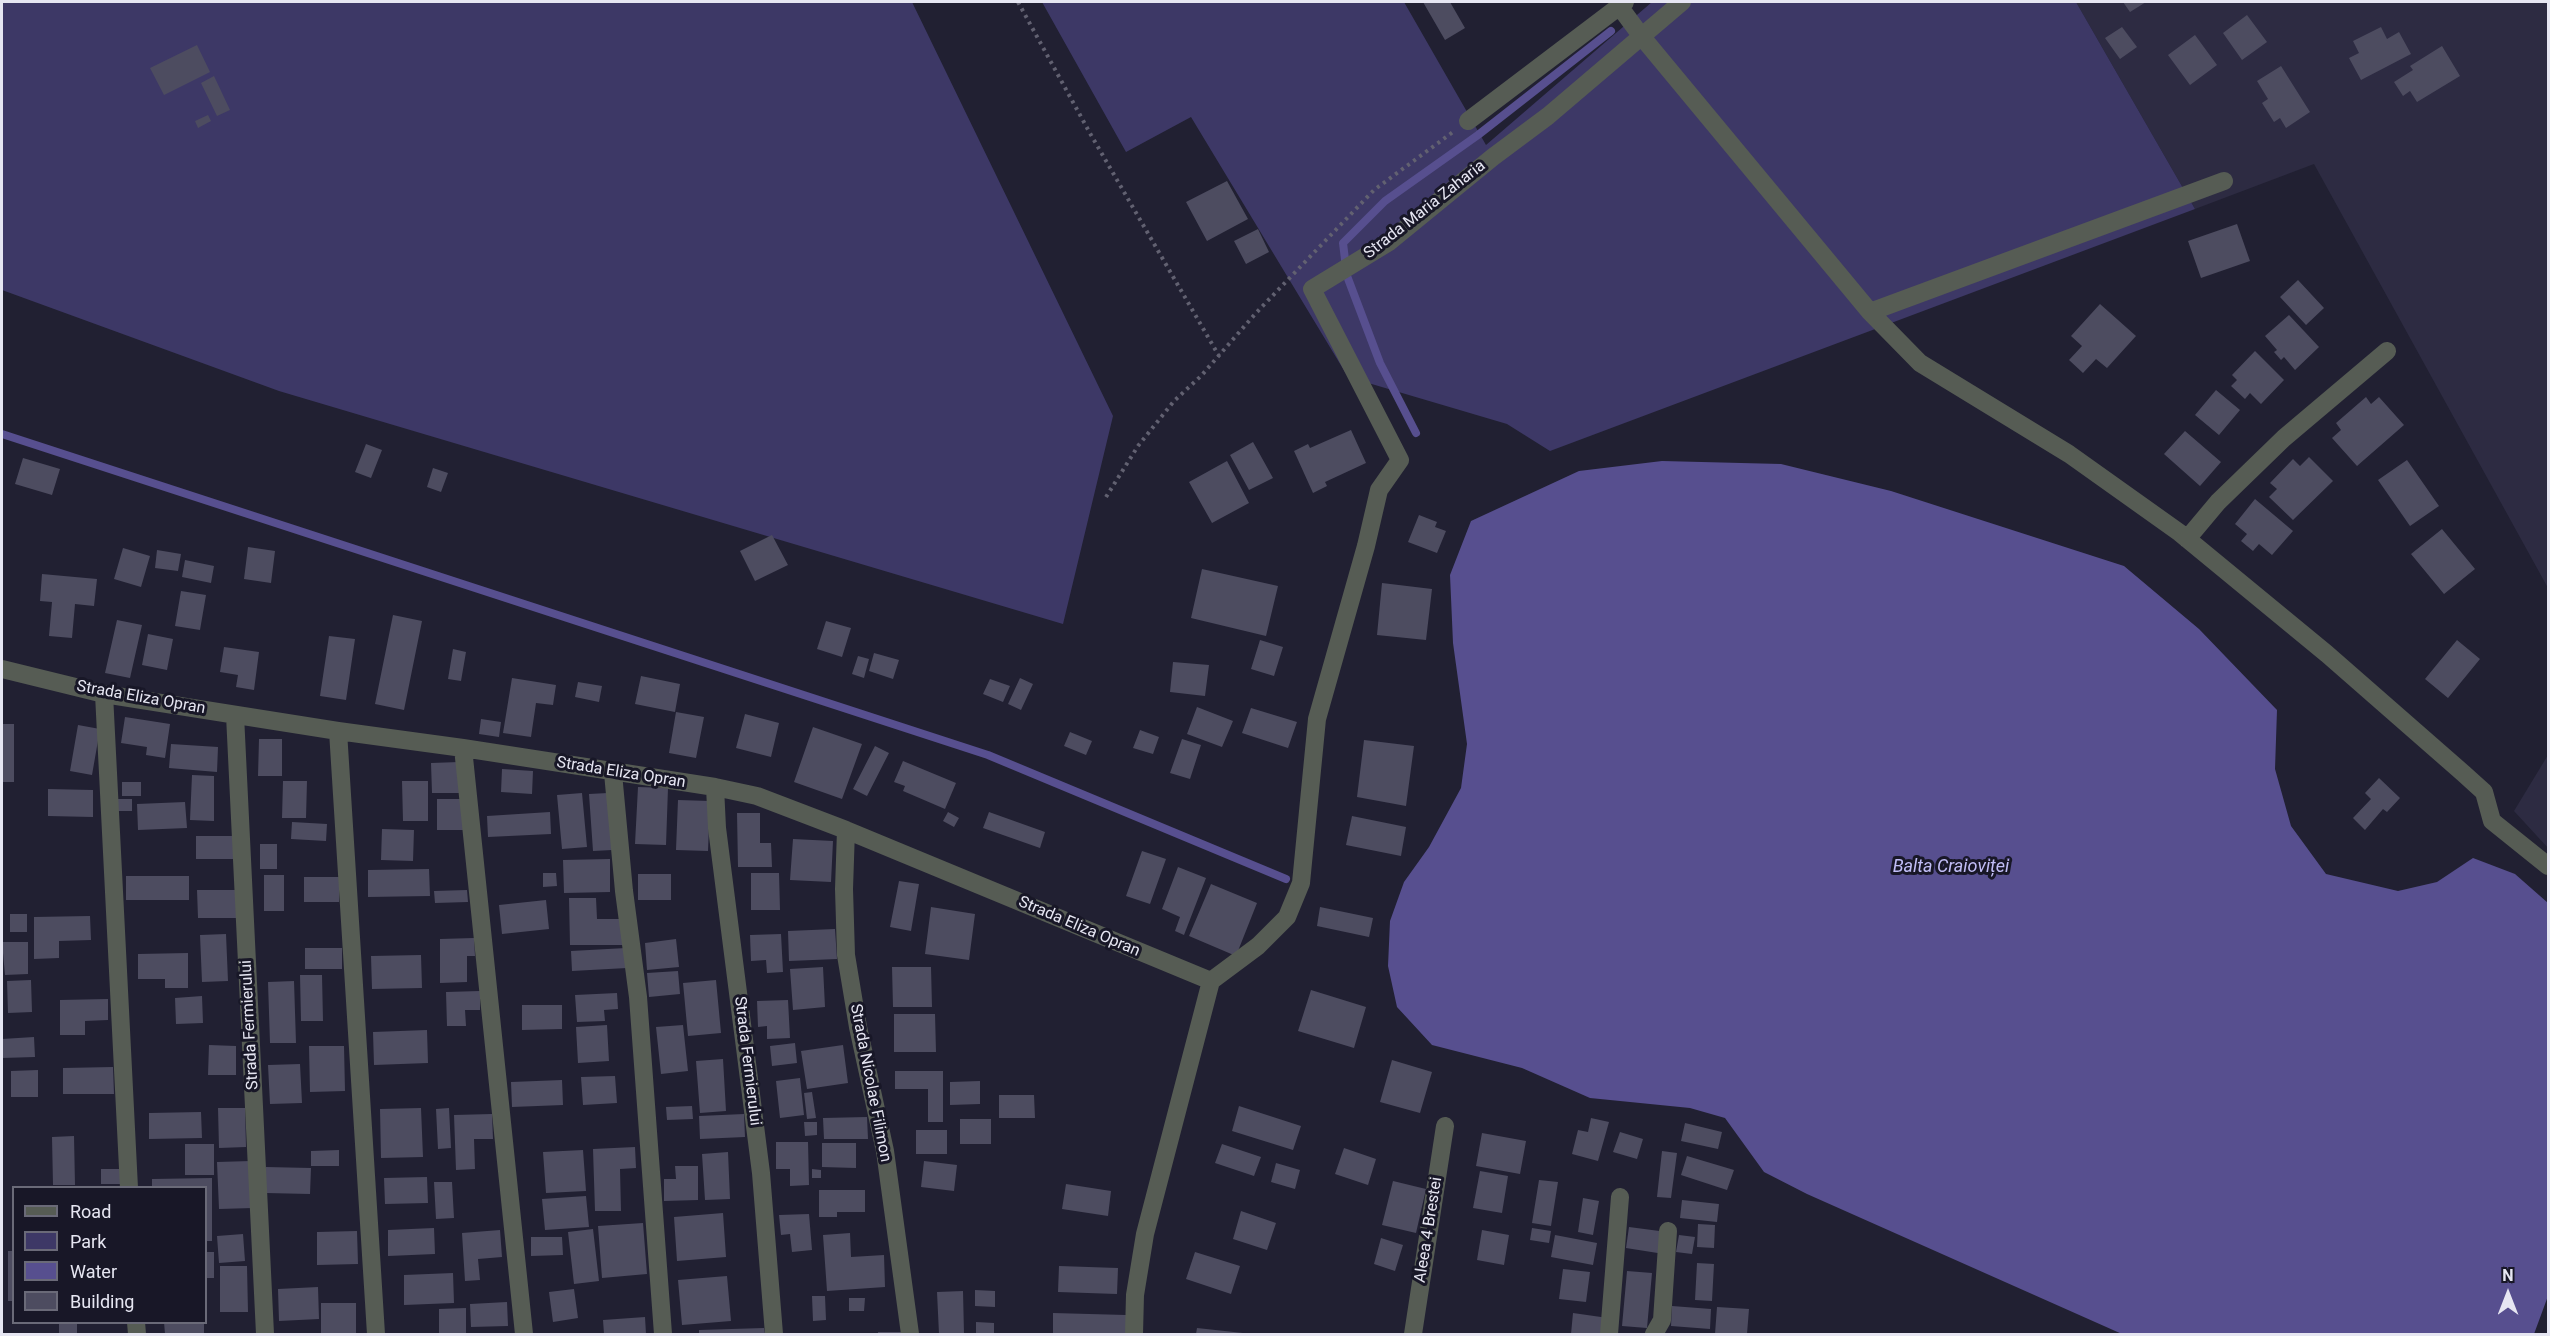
<!DOCTYPE html>
<meta charset="utf-8">
<style>
body{margin:0}
#map{position:relative;width:2550px;height:1336px;overflow:hidden;background:#212032;font-family:Roboto,sans-serif}
canvas{display:block}
.frame{position:absolute;inset:0;border:3px solid #e6e6f2;pointer-events:none}
.legend{position:absolute;left:12px;top:1186px;width:195px;height:138px;box-sizing:border-box;background:#181727;border:2px solid #6a6a78;margin:0;padding:8px 10px;list-style:none;font-size:18px;color:#e6e6f2}
.legend li{display:flex;align-items:center;gap:12px;height:30px}
.legend b{width:30px;border:2px solid #6a6a78}
.north{position:absolute;left:2478px;top:1264px;width:60px;height:60px;-webkit-text-stroke:4px #181727;paint-order:stroke;rotate:0deg;font-size:16px;font-weight:700;line-height:24px;text-align:center;color:#e6e6f2}
.north::after{content:'';display:block;margin:auto;width:21px;height:27px;background:#e6e6f2;clip-path:polygon(50% 0,100% 100%,50% 72%,0 100%)}
</style>
<div id="map">
<canvas width="2550" height="1336"></canvas>
<div class="frame"></div>
<ul class="legend">
<li><b style="height:8px;background:#565c54"></b>Road</li>
<li><b style="height:16px;background:#3d3866"></b>Park</li>
<li><b style="height:16px;background:#574f8f"></b>Water</li>
<li><b style="height:16px;background:#4d4c60"></b>Building</li>
</ul>
<div class="north">N</div>
</div>
<script>
const context = document.querySelector('canvas').getContext('2d');
context.lineJoin = 'round';
function fillPath(path, color) { context.fillStyle = color; context.fill(path, 'evenodd'); }
const shape = rows => new Path2D(rows.map(r => 'M' + r).join(''));
function trace(path, color, width, dash) { context.strokeStyle = color; context.lineWidth = width; context.lineCap = dash ? 'butt' : 'round'; context.setLineDash(dash || []); context.stroke(path); }
function label(font, color, halo, rows, align = 'center') {
  context.font = font + ' Roboto,sans-serif'; context.lineWidth = 6; context.setLineDash([]); context.textBaseline = 'middle'; context.strokeStyle = halo; context.fillStyle = color; for (const [text, x, y, turn = 0] of rows) {
    context.save(); context.translate(x, y); context.rotate((+turn || 0) * Math.PI / 180); context.textAlign = isNaN(turn) ? turn : align; if (halo) context.strokeText(text, 0, 0); context.fillText(text, 0, 0); context.restore();
  }
}
const built = shape([
 [2076,2,2548,2,2548,588,2314,164,2195,209],
 [2548,755,2548,848,2514,811]
]);
const green = shape([
 [2,2,912,2,1113,416,1063,624,279,391,2,290],
 [1042,2,1404,2,1486,145,1652,2,2076,2,2195,209,1550,451,1507,424,1348,377,1191,117,1126,152]
]);
const water = shape([
 [1662,461,1781,464,1891,491,2124,566,2199,629,2277,710,2275,769,2291,826,2326,874,2398,891,2437,882,2473,858,2515,874,2548,903,2548,1296,2534,1334,2122,1334,1807,1194,1764,1172,1725,1118,1690,1108,1590,1098,1522,1068,1432,1045,1397,1007,1388,966,1390,921,1404,882,1429,847,1461,788,1467,744,1453,643,1450,575,1471,521,1579,471]
]);
const stream = shape([
 [1416,433,1380,363,1347,276,1343,243,1385,201,1478,135,1611,31],
 [2,434,988,755,1286,879]
]);
const building = shape([
 [1423,2,1450,2,1465,28,1445,40],
 [2123,2,2146,2,2130,12],
 [2247,15,2267,42,2242,60,2223,33],
 [2122,27,2137,47,2120,59,2105,38],
 [2381,27,2387,39,2399,32,2411,54,2361,80,2349,58,2359,53,2353,41],
 [2195,35,2217,65,2190,85,2168,55],
 [197,45,210,72,164,95,150,68],
 [2442,46,2460,76,2417,102,2410,91,2403,96,2394,82,2413,70,2410,66],
 [2281,66,2310,112,2286,128,2280,118,2274,122,2262,103,2268,99,2257,81],
 [214,76,230,110,217,116,201,83],
 [208,115,211,121,198,128,195,121],
 [1227,181,1248,219,1207,241,1186,202],
 [2237,224,2250,261,2201,278,2188,241],
 [1258,229,1269,252,1246,264,1234,241],
 [2298,280,2324,308,2306,325,2280,297],
 [2100,304,2136,336,2107,368,2096,359,2083,373,2069,360,2082,346,2071,336],
 [2289,315,2319,347,2295,370,2284,357,2281,360,2274,352,2277,350,2265,336],
 [2255,351,2284,380,2261,404,2250,393,2245,399,2231,386,2237,380,2232,375],
 [2216,390,2240,410,2219,435,2195,415],
 [2366,397,2371,404,2379,397,2404,425,2357,466,2332,438,2341,430,2336,423],
 [1351,430,1366,463,1325,482,1327,486,1313,493,1294,451,1308,444,1310,448],
 [2185,431,2221,462,2200,486,2164,454],
 [1253,442,1273,478,1249,490,1230,455],
 [366,444,382,450,371,478,355,472],
 [2309,457,2333,481,2293,520,2269,497,2277,489,2270,483,2293,459,2300,466],
 [23,458,60,469,52,495,15,484],
 [2407,460,2439,506,2410,526,2378,480],
 [1227,461,1249,503,1212,523,1189,482],
 [433,468,448,473,441,492,427,487],
 [2255,499,2293,531,2272,555,2259,544,2253,551,2241,541,2247,534,2235,524],
 [1419,515,1437,522,1435,527,1446,531,1437,553,1408,542],
 [2442,529,2475,569,2444,594,2411,554],
 [772,535,788,565,755,581,740,551],
 [248,547,275,551,271,583,244,579],
 [123,548,150,556,141,587,114,579],
 [157,550,181,554,178,571,155,568],
 [185,560,214,566,211,583,182,577],
 [1202,569,1278,586,1266,636,1191,618],
 [42,574,97,579,94,606,75,604,72,638,49,636,52,602,40,601],
 [1382,583,1432,589,1426,640,1377,635],
 [181,591,206,595,200,630,175,626],
 [393,615,422,621,404,710,375,704],
 [117,620,142,625,130,678,105,673],
 [826,621,851,628,842,657,817,649],
 [148,634,173,639,167,670,142,665],
 [329,636,355,639,346,700,320,696],
 [1260,640,1283,647,1274,676,1251,669],
 [2457,640,2480,659,2448,698,2425,679],
 [224,647,259,652,254,690,236,687,238,675,220,672],
 [453,649,466,652,461,681,448,679],
 [874,653,899,660,893,679,869,671],
 [858,656,869,659,864,678,852,674],
 [1173,662,1209,665,1205,696,1170,692],
 [641,676,680,684,675,712,635,704],
 [512,678,556,685,553,705,536,703,531,737,503,733],
 [1020,678,1033,684,1021,710,1008,704],
 [990,679,1010,686,1003,702,983,694],
 [578,682,602,686,599,702,575,697],
 [1197,707,1233,721,1222,747,1187,734],
 [1251,708,1297,722,1288,748,1242,733],
 [676,712,704,717,696,758,669,753],
 [745,714,779,723,771,757,736,748],
 [125,717,170,724,165,758,146,755,147,747,121,743],
 [481,719,501,722,499,737,479,734],
 [2,724,14,724,14,782,2,782],
 [78,725,100,729,92,775,70,771],
 [813,727,862,744,842,799,794,782],
 [1140,730,1159,737,1153,754,1133,748],
 [1070,732,1092,741,1086,755,1064,746],
 [259,739,282,739,282,776,258,776],
 [1182,739,1201,745,1190,779,1170,773],
 [1364,740,1414,746,1406,806,1357,797],
 [171,744,218,747,217,772,169,768],
 [875,746,889,753,867,796,853,789],
 [903,761,956,783,945,809,903,791,905,786,894,782],
 [459,762,459,793,432,793,431,763],
 [502,769,533,771,532,794,501,792],
 [192,775,214,776,214,821,190,820],
 [2379,778,2400,798,2387,812,2383,809,2365,830,2353,818,2371,799,2365,793],
 [283,781,307,781,306,818,282,818],
 [402,781,428,781,428,821,403,821],
 [122,782,141,782,141,796,122,796],
 [638,787,668,788,666,845,635,844],
 [48,789,93,790,93,817,48,816],
 [582,793,587,847,562,849,557,795],
 [608,793,612,850,593,851,589,794],
 [118,799,132,799,132,811,118,811],
 [437,799,463,799,463,830,437,830],
 [678,800,710,801,708,851,676,850],
 [185,802,187,828,138,830,137,804],
 [550,812,551,834,488,837,487,816],
 [948,812,959,818,954,827,943,821],
 [989,812,1045,832,1040,848,983,828],
 [737,813,760,813,760,843,771,843,772,867,738,867],
 [1352,816,1406,827,1401,856,1346,845],
 [292,822,327,824,326,841,291,839],
 [382,829,414,830,413,861,381,860],
 [196,836,236,836,236,859,196,859],
 [793,839,833,841,831,882,790,880],
 [260,844,277,844,277,869,260,869],
 [1142,851,1166,859,1150,904,1126,896],
 [610,859,610,892,564,893,563,860],
 [1178,867,1206,878,1184,935,1175,931,1180,917,1162,909],
 [429,869,430,896,368,897,368,870],
 [543,873,556,873,557,886,543,887],
 [751,873,779,873,780,910,751,910],
 [638,874,671,874,671,900,638,900],
 [264,875,284,875,284,911,264,911],
 [126,876,189,876,189,900,126,900],
 [304,877,339,877,339,902,304,902],
 [899,881,919,884,911,931,890,927],
 [1211,884,1257,903,1236,956,1189,936],
 [197,890,238,890,238,918,198,918],
 [467,890,468,902,435,903,434,891],
 [569,898,596,898,597,919,625,919,626,945,570,945],
 [546,900,549,929,502,934,499,905],
 [931,907,975,914,969,960,925,954],
 [1320,907,1373,918,1369,937,1317,926],
 [10,914,27,914,27,932,10,932],
 [90,916,91,940,59,941,59,958,34,959,34,917],
 [835,929,837,959,789,961,788,931],
 [226,934,228,981,202,982,200,935],
 [781,934,783,972,767,973,766,960,751,961,750,935],
 [474,938,475,956,467,956,467,982,440,983,440,939],
 [676,939,679,967,647,970,645,943],
 [2,942,28,942,28,974,5,975],
 [305,948,342,948,342,969,305,969],
 [626,948,627,968,572,971,571,951],
 [188,953,188,988,165,988,165,979,138,979,138,954],
 [421,955,422,988,372,989,371,956],
 [823,967,825,1007,793,1010,790,969],
 [892,967,931,967,932,1007,893,1007],
 [678,971,680,994,649,997,647,973],
 [300,975,322,975,323,1021,301,1021],
 [31,980,32,1012,8,1013,7,981],
 [716,980,721,1033,688,1036,683,983],
 [294,981,296,1043,270,1043,268,982],
 [1311,990,1366,1007,1354,1048,1298,1031],
 [480,991,480,1010,465,1010,466,1026,447,1026,446,992],
 [617,993,618,1009,604,1010,605,1021,577,1022,575,995],
 [202,996,203,1023,176,1024,175,998],
 [108,999,108,1020,85,1021,85,1035,60,1035,60,1000],
 [788,1000,790,1038,767,1039,767,1026,758,1027,757,1001],
 [522,1005,562,1005,562,1029,522,1030],
 [894,1014,935,1014,936,1052,894,1052],
 [607,1025,609,1061,578,1063,576,1027],
 [683,1025,688,1071,661,1074,656,1027],
 [427,1030,428,1063,374,1065,373,1032],
 [34,1037,35,1057,2,1058,2,1039],
 [795,1043,797,1063,772,1066,770,1046],
 [209,1045,236,1046,236,1075,208,1075],
 [843,1045,848,1083,807,1089,801,1051],
 [309,1046,344,1046,345,1091,310,1092],
 [723,1059,726,1111,700,1113,696,1061],
 [1392,1060,1432,1072,1420,1113,1380,1102],
 [300,1064,302,1103,270,1104,268,1065],
 [113,1067,114,1094,63,1094,63,1068],
 [38,1070,38,1097,11,1097,11,1071],
 [895,1071,943,1071,943,1122,928,1122,928,1089,895,1089],
 [615,1076,617,1103,583,1105,581,1077],
 [800,1078,804,1115,780,1118,776,1081],
 [562,1080,563,1105,512,1107,511,1082],
 [980,1081,980,1104,950,1105,950,1082],
 [812,1092,816,1118,807,1119,804,1093],
 [999,1095,1034,1095,1035,1118,999,1118],
 [692,1106,693,1119,667,1120,666,1107],
 [1239,1106,1301,1126,1293,1150,1232,1131],
 [218,1108,245,1108,246,1147,219,1148],
 [421,1108,423,1157,381,1158,380,1109],
 [449,1108,451,1148,438,1149,436,1109],
 [201,1112,202,1138,149,1139,149,1113],
 [492,1114,493,1139,474,1139,475,1169,456,1170,454,1115],
 [744,1114,745,1137,700,1139,699,1116],
 [867,1117,868,1139,824,1139,823,1118],
 [1591,1118,1609,1122,1598,1161,1572,1154,1578,1130,1588,1132],
 [960,1119,991,1119,991,1144,960,1144],
 [804,1122,817,1122,817,1135,805,1136],
 [1685,1123,1722,1132,1718,1149,1681,1141],
 [916,1130,947,1130,947,1154,916,1154],
 [1620,1132,1643,1139,1637,1159,1613,1152],
 [1482,1133,1526,1141,1520,1174,1476,1166],
 [74,1136,75,1185,53,1185,52,1137],
 [776,1142,808,1142,809,1185,790,1186,790,1169,776,1169],
 [822,1143,856,1143,856,1168,822,1167],
 [185,1144,214,1144,214,1175,185,1175],
 [1222,1144,1261,1157,1254,1176,1215,1163],
 [635,1147,636,1168,620,1169,621,1211,595,1211,593,1149],
 [1344,1148,1376,1159,1368,1185,1335,1174],
 [339,1150,339,1166,311,1166,311,1151],
 [583,1150,586,1191,546,1193,543,1152],
 [1662,1151,1677,1153,1671,1198,1657,1197],
 [728,1152,730,1199,705,1200,702,1154],
 [1687,1156,1734,1170,1727,1190,1681,1175],
 [251,1161,253,1208,219,1209,217,1162],
 [924,1161,957,1165,954,1191,921,1187],
 [1276,1163,1300,1170,1295,1189,1271,1182],
 [675,1166,698,1166,698,1200,664,1201,664,1179,676,1179],
 [266,1167,311,1168,310,1194,266,1193],
 [101,1169,121,1169,121,1184,101,1184],
 [812,1169,821,1170,821,1178,812,1178],
 [1480,1171,1508,1176,1502,1213,1473,1208],
 [427,1177,428,1203,385,1204,384,1178],
 [212,1178,212,1241,206,1241,206,1188,152,1188,152,1179],
 [1539,1180,1558,1182,1551,1226,1532,1223],
 [1393,1181,1426,1189,1416,1233,1382,1225],
 [434,1182,452,1182,454,1218,436,1219],
 [1066,1184,1111,1191,1108,1216,1062,1209],
 [819,1190,865,1190,865,1212,837,1212,837,1217,819,1217],
 [586,1196,589,1227,545,1230,542,1199],
 [1583,1198,1599,1201,1593,1235,1578,1232],
 [1682,1200,1719,1204,1717,1222,1680,1218],
 [1241,1211,1276,1223,1267,1250,1233,1239],
 [723,1213,726,1257,677,1261,674,1217],
 [809,1214,812,1250,792,1252,790,1234,781,1235,779,1215],
 [643,1223,647,1274,602,1278,598,1226],
 [1698,1224,1715,1225,1714,1248,1697,1247],
 [1629,1227,1667,1232,1664,1254,1626,1248],
 [434,1228,435,1254,388,1256,388,1230],
 [1532,1228,1551,1231,1549,1243,1530,1240],
 [593,1229,599,1281,574,1284,568,1232],
 [500,1230,502,1257,478,1259,480,1280,465,1281,462,1233],
 [1482,1230,1509,1235,1504,1265,1477,1260],
 [357,1231,358,1264,317,1265,317,1232],
 [850,1233,851,1257,884,1255,885,1287,827,1291,823,1235],
 [243,1234,245,1261,219,1263,217,1236],
 [1555,1235,1597,1243,1593,1265,1551,1257],
 [1679,1235,1695,1237,1692,1254,1676,1252],
 [531,1237,562,1237,563,1255,531,1256],
 [1381,1238,1403,1245,1395,1271,1374,1264],
 [8,1251,14,1251,14,1301,8,1301],
 [206,1252,214,1252,214,1278,206,1278],
 [1195,1252,1240,1266,1231,1294,1186,1279],
 [1697,1263,1714,1264,1712,1301,1695,1300],
 [220,1266,247,1266,248,1312,220,1312],
 [1059,1266,1118,1268,1117,1294,1058,1292],
 [1563,1269,1590,1272,1586,1302,1559,1299],
 [1627,1271,1652,1273,1647,1328,1622,1326],
 [453,1273,454,1303,404,1305,404,1275],
 [727,1276,731,1321,682,1325,678,1280],
 [318,1287,319,1319,279,1321,278,1289],
 [574,1289,578,1318,553,1322,549,1292],
 [975,1290,995,1291,995,1307,975,1306],
 [963,1291,964,1334,939,1334,937,1292],
 [812,1296,825,1296,826,1320,813,1321],
 [849,1298,865,1298,864,1311,849,1311],
 [507,1302,508,1326,471,1327,470,1304],
 [321,1303,356,1303,356,1334,321,1334],
 [1672,1306,1711,1309,1710,1329,1671,1326],
 [1717,1307,1749,1309,1747,1334,1715,1334],
 [466,1308,466,1334,439,1334,439,1309],
 [1053,1313,1126,1315,1126,1334,1053,1334],
 [1573,1313,1608,1318,1606,1334,1571,1334],
 [645,1317,646,1334,604,1334,603,1320],
 [59,1322,77,1322,77,1334,59,1334],
 [164,1322,204,1322,204,1334,165,1334],
 [976,1322,994,1323,994,1334,976,1334],
 [764,1328,765,1334,699,1334,699,1330],
 [1197,1328,1243,1333,1243,1334,1196,1334],
 [878,1332,903,1332,903,1334,878,1334]
]);
const path = shape([
 [1018,2,1091,135,1219,356],
 [1106,497,1138,446,1174,401,1201,376,1256,313,1374,190,1453,132]
]);
const street = shape([
 [1619,6,1642,37,1870,312,1920,363,2069,454,2180,533,2327,654,2463,773,2484,792,2492,821,2548,866],
 [1468,121,1625,2],
 [1870,312,2224,181],
 [2187,539,2218,502,2284,438,2387,351],
 [2,669,104,694,338,731,463,748,715,787,757,796,846,830,1211,981],
 [104,694,129,1188],
 [235,715,265,1334],
 [338,731,376,1334],
 [463,748,524,1334],
 [613,773,624,891,638,997,663,1334],
 [715,787,717,828,761,1173,774,1334],
 [846,830,844,889,846,955,858,1027,885,1151,910,1334],
 [136,1322,137,1334],
 [1134,1334,1135,1295,1145,1234,1211,981,1258,946,1287,917,1301,883,1317,719,1366,546,1379,490,1400,460,1312,289,1389,242,1493,157,1548,116,1682,2],
 [1413,1334,1445,1126],
 [1609,1334,1620,1197],
 [1654,1334,1662,1320,1668,1231]
]);
const streetNames = [
 ["Strada Maria Zaharia",1425,210,-38],
 ["Strada Eliza Opran",141,698,10],
 ["Strada Eliza Opran",621,773,9],
 ["Strada Eliza Opran",1079,927,23],
 ["Strada Fermierului",250,1025,-93],
 ["Strada Fermierului",747,1061,83],
 ["Strada Nicolae Filimon",870,1083,79],
 ["Aleea 4 Brestei",1429,1230,-81]
];
const waterNames = [
 ["Balta Craioviței",1951,867]
];
fillPath(built, '#2d2b42');
fillPath(green, '#3d3866');
fillPath(water, '#574f8f');
trace(stream, '#574f8f', 8);
fillPath(building, '#4d4c60');
trace(path, '#626171', 4, [3, 4.5]);
trace(street, '#565c54', 18);
label('16px', '#e6e6f2', '#181727', streetNames);
label('italic 18px', '#c1bdf6', '#181727', waterNames);
</script>
